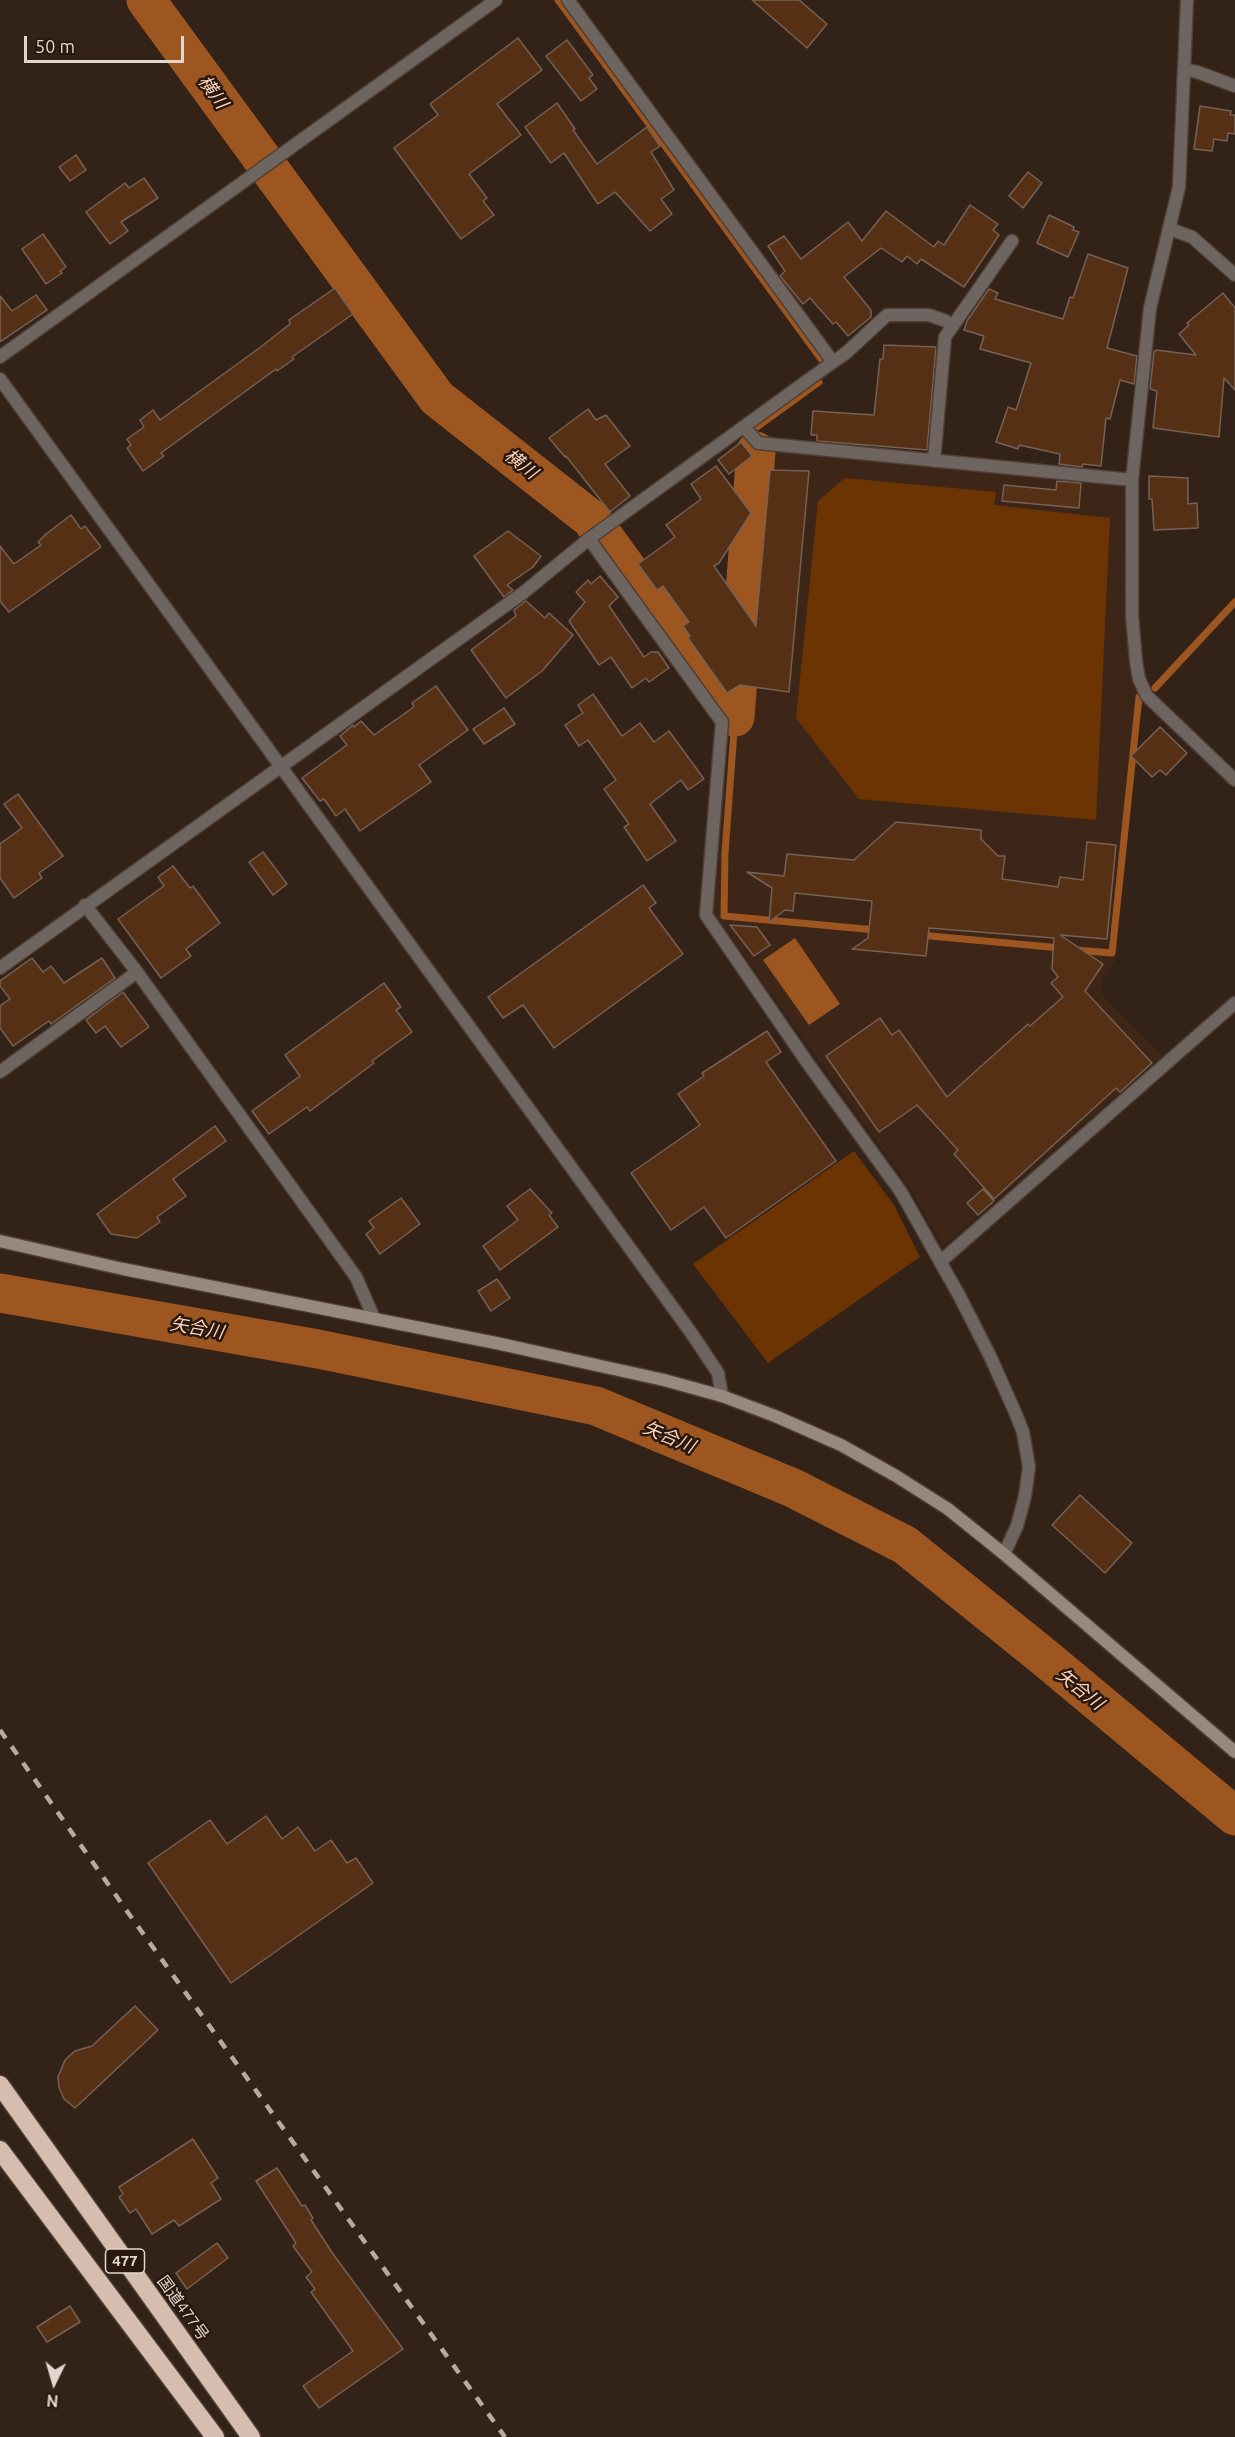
<!DOCTYPE html>
<meta charset="utf-8">
<style>
body{margin:0}
#map{position:relative;width:1235px;height:2437px;overflow:hidden;background:#332217;font-family:Ubuntu,sans-serif}
canvas{display:block}
.north{position:absolute;left:24px;top:2353px;width:60px;height:60px;-webkit-text-stroke:4px #29180e;paint-order:stroke;rotate:185deg;font-size:16px;font-weight:700;line-height:24px;text-align:center;color:#e2d6cf}
.north::after{content:'';display:block;margin:auto;width:21px;height:27px;background:#e2d6cf;clip-path:polygon(50% 0,100% 100%,50% 72%,0 100%)}
.scale{position:absolute;left:24px;top:36px;width:160px;height:27px;box-sizing:border-box;border:3px solid #e2d6cf;border-top:0;padding-left:8px;font-size:18px;line-height:21px;white-space:nowrap;color:#e2d6cf;-webkit-text-stroke:4px #29180e;paint-order:stroke}
</style>
<div id="map">
<canvas width="1235" height="2437"></canvas>
<div class="north">N</div>
<div class="scale">50 m</div>
</div>
<script>
const context = document.querySelector('canvas').getContext('2d');
context.lineJoin = 'round';
function fillPath(path, color) { context.fillStyle = color; context.fill(path, 'evenodd'); }
const shape = rows => new Path2D(rows.map(r => 'M' + r).join(''));
function trace(path, color, width, dash) { context.strokeStyle = color; context.lineWidth = width; context.lineCap = dash ? 'butt' : 'round'; context.setLineDash(dash || []); context.stroke(path); }
function label(font, color, halo, rows, align = 'center') {
  context.font = font + ' Ubuntu,"Noto Sans JP",sans-serif'; context.lineWidth = 5; context.setLineDash([]); context.textBaseline = 'middle'; context.strokeStyle = halo; context.fillStyle = color; for (const [text, x, y, turn = 0] of rows) {
    context.save(); context.translate(x, y); context.rotate((+turn || 0) * Math.PI / 180); context.textAlign = isNaN(turn) ? turn : align; if (halo) context.strokeText(text, 0, 0); context.fillText(text, 0, 0); context.restore();
  }
}
const built = shape([
 [770,450,1124,487,1123,545,1128,659,1132,683,1142,698,1116,959,1102,982,1101,992,1105,998,1162,1056,943,1246,910,1188,715,915,714,907,731,722,749,713]
]);
const green = shape([
 [845,478,996,492,994,505,1110,518,1096,820,859,799,796,718,818,501],
 [854,1151,894,1205,920,1257,768,1363,693,1264]
]);
const water = shape([
 [795,938,840,1004,809,1025,763,960]
]);
const stream = shape([
 [558,0,821,359],
 [757,427,819,382],
 [1155,688,1235,602],
 [735,717,725,853,724,916,876,930],
 [920,935,1061,948],
 [1075,950,1112,953,1139,697]
]);
const river = shape([
 [146,0,437,398,591,519,735,717,756,451],
 [0,1293,318,1349,596,1406,793,1488,905,1545,1044,1657,1235,1816]
]);
const building = shape([
 [752,0,799,0,827,24,807,48,752,0],
 [518,38,542,70,497,104,521,135,469,174,487,198,483,201,494,215,461,239,394,148,438,115,430,104,518,38],
 [567,40,593,75,589,78,597,89,581,101,546,56,567,40],
 [557,103,575,129,573,130,597,164,647,127,660,146,651,152,674,190,661,199,672,214,650,231,615,192,598,204,564,153,551,163,525,127,557,103],
 [1200,106,1231,111,1230,115,1235,115,1235,134,1228,133,1227,141,1214,139,1212,151,1194,149,1200,106],
 [76,155,86,170,70,181,59,167,76,155],
 [1028,172,1042,183,1023,208,1009,196,1028,172],
 [144,178,158,198,121,222,128,231,110,244,86,212,125,183,129,188,144,178],
 [970,205,998,224,993,230,999,235,964,287,921,259,917,264,907,256,902,262,881,248,844,277,871,310,871,317,848,336,836,322,833,324,810,298,803,304,780,276,785,271,768,246,784,236,801,259,848,222,862,241,886,211,934,247,938,241,944,245,970,205],
 [1049,215,1074,227,1073,230,1079,232,1068,257,1037,243,1049,215],
 [43,234,66,267,60,271,62,273,46,284,22,249,43,234],
 [1088,254,1128,268,1107,348,1137,356,1134,384,1120,380,1110,419,1106,418,1101,466,1083,464,1082,467,1059,464,1060,454,1019,445,1018,449,996,442,1008,407,1016,410,1031,363,980,349,984,336,964,330,967,321,989,289,998,293,995,299,1063,319,1070,297,1073,298,1088,254],
 [335,288,353,314,292,357,294,359,277,371,276,369,161,453,164,456,143,471,127,448,131,445,127,439,144,427,140,420,153,410,160,420,258,349,290,324,289,320,335,288],
 [1223,293,1235,308,1235,390,1224,378,1219,437,1153,428,1157,391,1150,389,1154,352,1156,350,1196,355,1179,334,1189,325,1187,323,1223,293],
 [36,295,47,310,0,342,0,296,12,311,36,295],
 [884,345,936,347,927,450,817,441,817,435,811,435,813,411,874,415,880,359,883,359,884,345],
 [588,409,596,420,606,415,630,446,605,464,630,496,610,512,566,456,565,457,549,438,588,409],
 [741,442,752,456,729,474,718,460,741,442],
 [716,466,751,513,719,563,714,566,756,626,770,470,809,471,789,692,740,685,727,693,688,638,690,636,683,626,689,622,663,586,657,590,638,564,675,537,666,525,701,499,691,484,716,466],
 [1149,476,1188,478,1188,504,1197,503,1198,528,1154,530,1152,499,1149,499,1149,476],
 [1057,481,1081,483,1079,508,1002,501,1004,485,1056,490,1057,481],
 [71,515,81,529,85,526,101,547,9,612,0,601,0,546,14,564,41,545,38,542,46,534,71,515],
 [508,531,541,556,533,567,507,585,513,590,504,597,474,556,508,531],
 [600,576,618,597,609,606,644,657,651,652,658,652,669,668,649,682,646,678,632,688,611,657,599,665,569,621,585,602,576,592,588,580,591,584,600,576],
 [526,601,545,618,549,613,573,635,542,671,506,698,471,650,516,616,514,610,526,601],
 [436,686,468,730,419,765,431,782,360,831,345,809,336,816,324,799,320,801,302,778,347,745,340,736,353,725,354,727,361,721,374,735,414,707,412,703,436,686],
 [593,694,622,736,640,723,654,742,669,731,704,779,688,790,681,780,650,804,676,841,647,861,624,827,629,824,604,789,616,780,588,740,579,746,565,725,583,713,578,705,593,694],
 [504,708,515,724,484,744,473,729,504,708],
 [1160,727,1187,753,1166,775,1160,770,1152,777,1131,756,1160,727],
 [18,794,63,856,39,873,42,878,14,898,0,878,0,844,22,828,4,804,18,794],
 [896,822,981,830,981,839,998,856,1005,856,1002,879,1058,887,1060,877,1083,880,1087,842,1116,845,1107,939,1060,935,1103,964,1085,991,1152,1063,1120,1092,1116,1088,994,1199,954,1154,958,1150,917,1105,879,1132,826,1056,880,1018,892,1035,899,1030,947,1097,1028,1024,1030,1026,1063,997,1051,983,1058,977,1052,969,1054,938,929,928,926,956,852,949,868,938,872,901,795,893,793,911,785,910,769,922,772,888,747,872,784,876,787,854,854,860,896,822],
 [263,852,287,884,273,895,249,862,263,852],
 [173,866,190,888,193,886,220,923,186,949,191,956,161,978,118,919,164,886,158,877,173,866],
 [643,885,656,903,649,908,683,954,554,1048,523,1005,503,1018,488,997,643,885],
 [730,925,757,927,770,945,754,956,730,925],
 [32,958,43,972,51,966,64,983,102,958,115,978,51,1024,49,1021,13,1046,0,1028,0,1006,10,999,0,986,0,981,32,958],
 [384,983,401,1007,396,1010,412,1032,372,1061,374,1063,310,1111,307,1107,269,1134,252,1111,300,1076,285,1055,384,983],
 [123,992,149,1027,121,1047,105,1026,96,1033,86,1020,123,992],
 [767,1031,781,1052,766,1062,836,1161,726,1238,704,1207,671,1230,631,1173,700,1125,678,1094,704,1076,702,1073,767,1031],
 [215,1126,226,1141,173,1179,186,1196,157,1217,160,1222,137,1238,111,1234,97,1214,215,1126],
 [530,1189,552,1213,549,1215,558,1227,500,1270,483,1246,518,1220,507,1206,530,1189],
 [983,1189,994,1201,978,1215,967,1203,983,1189],
 [401,1198,420,1224,380,1254,366,1234,374,1228,369,1221,401,1198],
 [497,1279,510,1298,491,1311,478,1291,497,1279],
 [1080,1495,1132,1543,1105,1573,1052,1525,1080,1495],
 [266,1816,282,1839,298,1827,315,1851,331,1840,347,1863,356,1858,373,1883,231,1983,148,1863,210,1820,227,1844,266,1816],
 [135,2006,158,2030,75,2108,64,2099,59,2087,58,2077,65,2060,75,2051,92,2046,135,2006],
 [193,2139,218,2178,211,2183,221,2199,179,2226,174,2220,152,2234,136,2209,130,2213,119,2197,123,2194,119,2187,193,2139],
 [277,2168,302,2206,305,2205,313,2218,311,2220,333,2254,403,2349,319,2408,303,2386,353,2351,311,2292,315,2289,306,2277,312,2272,293,2246,296,2243,256,2181,277,2168],
 [217,2243,228,2258,187,2289,176,2273,217,2243],
 [70,2306,80,2322,47,2342,37,2327,70,2306]
]);
const street = shape([
 [1187,0,1179,187,1150,308,1132,480,1132,615,1136,661,1139,679,1147,696,1235,780],
 [1184,69,1197,72,1235,86],
 [1170,229,1192,237,1235,275],
 [0,357,496,0],
 [833,362,846,353,887,315,929,315,946,321,952,326],
 [0,379,692,1334,718,1373,722,1396],
 [745,428,758,443,1132,480],
 [934,461,945,337,1012,241],
 [589,539,722,722,706,915,809,1065,901,1192,960,1297,990,1356,1015,1412,1023,1432,1029,1467,1025,1496,1017,1526,1004,1554],
 [85,905,137,972,356,1277,374,1318],
 [0,968,523,593,590,538,833,362,568,0],
 [0,1072,137,972],
 [940,1262,1235,1003]
]);
const secondary = shape([
 [0,1241,123,1269,496,1343,664,1380,722,1396,775,1416,841,1445,896,1476,948,1509,1004,1554,1235,1752]
]);
const highway = shape([
 [0,2085,251,2437],
 [0,2150,215,2437]
]);
const rail = shape([
 [0,1730,129,1914,505,2437]
]);
const shields = [
 [125,2261,39]
];
const shieldNames = [
 ["477",125,2261]
];
const streetNames = [
 ["国道477号",183,2308,54]
];
const waterNames = [
 ["横川",213,92,54],
 ["横川",521,464,38],
 ["矢合川",197,1328,10],
 ["矢合川",669,1437,23],
 ["矢合川",1080,1689,39]
];
fillPath(built, '#3d2617');
fillPath(green, '#6c3402');
fillPath(water, '#9e5621');
trace(stream, '#9e5621', 7);
trace(river, '#9e5621', 39);
fillPath(building, '#563014');
trace(building, '#766155', 1.5);
trace(street, '#4f3f34', 15);
trace(secondary, '#4f3f34', 15);
trace(highway, '#4f3f34', 21);
trace(street, '#6f6560', 12);
trace(secondary, '#988980', 12);
trace(highway, '#d5beb0', 18);
trace(rail, '#b7aaa2', 4.5, [10, 10]);
for (const [x, y, w] of shields) { const box = new Path2D(); box.roundRect(x - w / 2, y - 12, w, 24, 4.5); context.fillStyle = '#29180e'; context.fill(box); trace(box, '#e2d6cf', 1.5); }
label('bold 15px', '#e2d6cf', null, shieldNames);
label('16px', '#e2d6cf', '#29180e', streetNames);
label('italic 18px', '#ffd5bc', '#29180e', waterNames);
</script>
